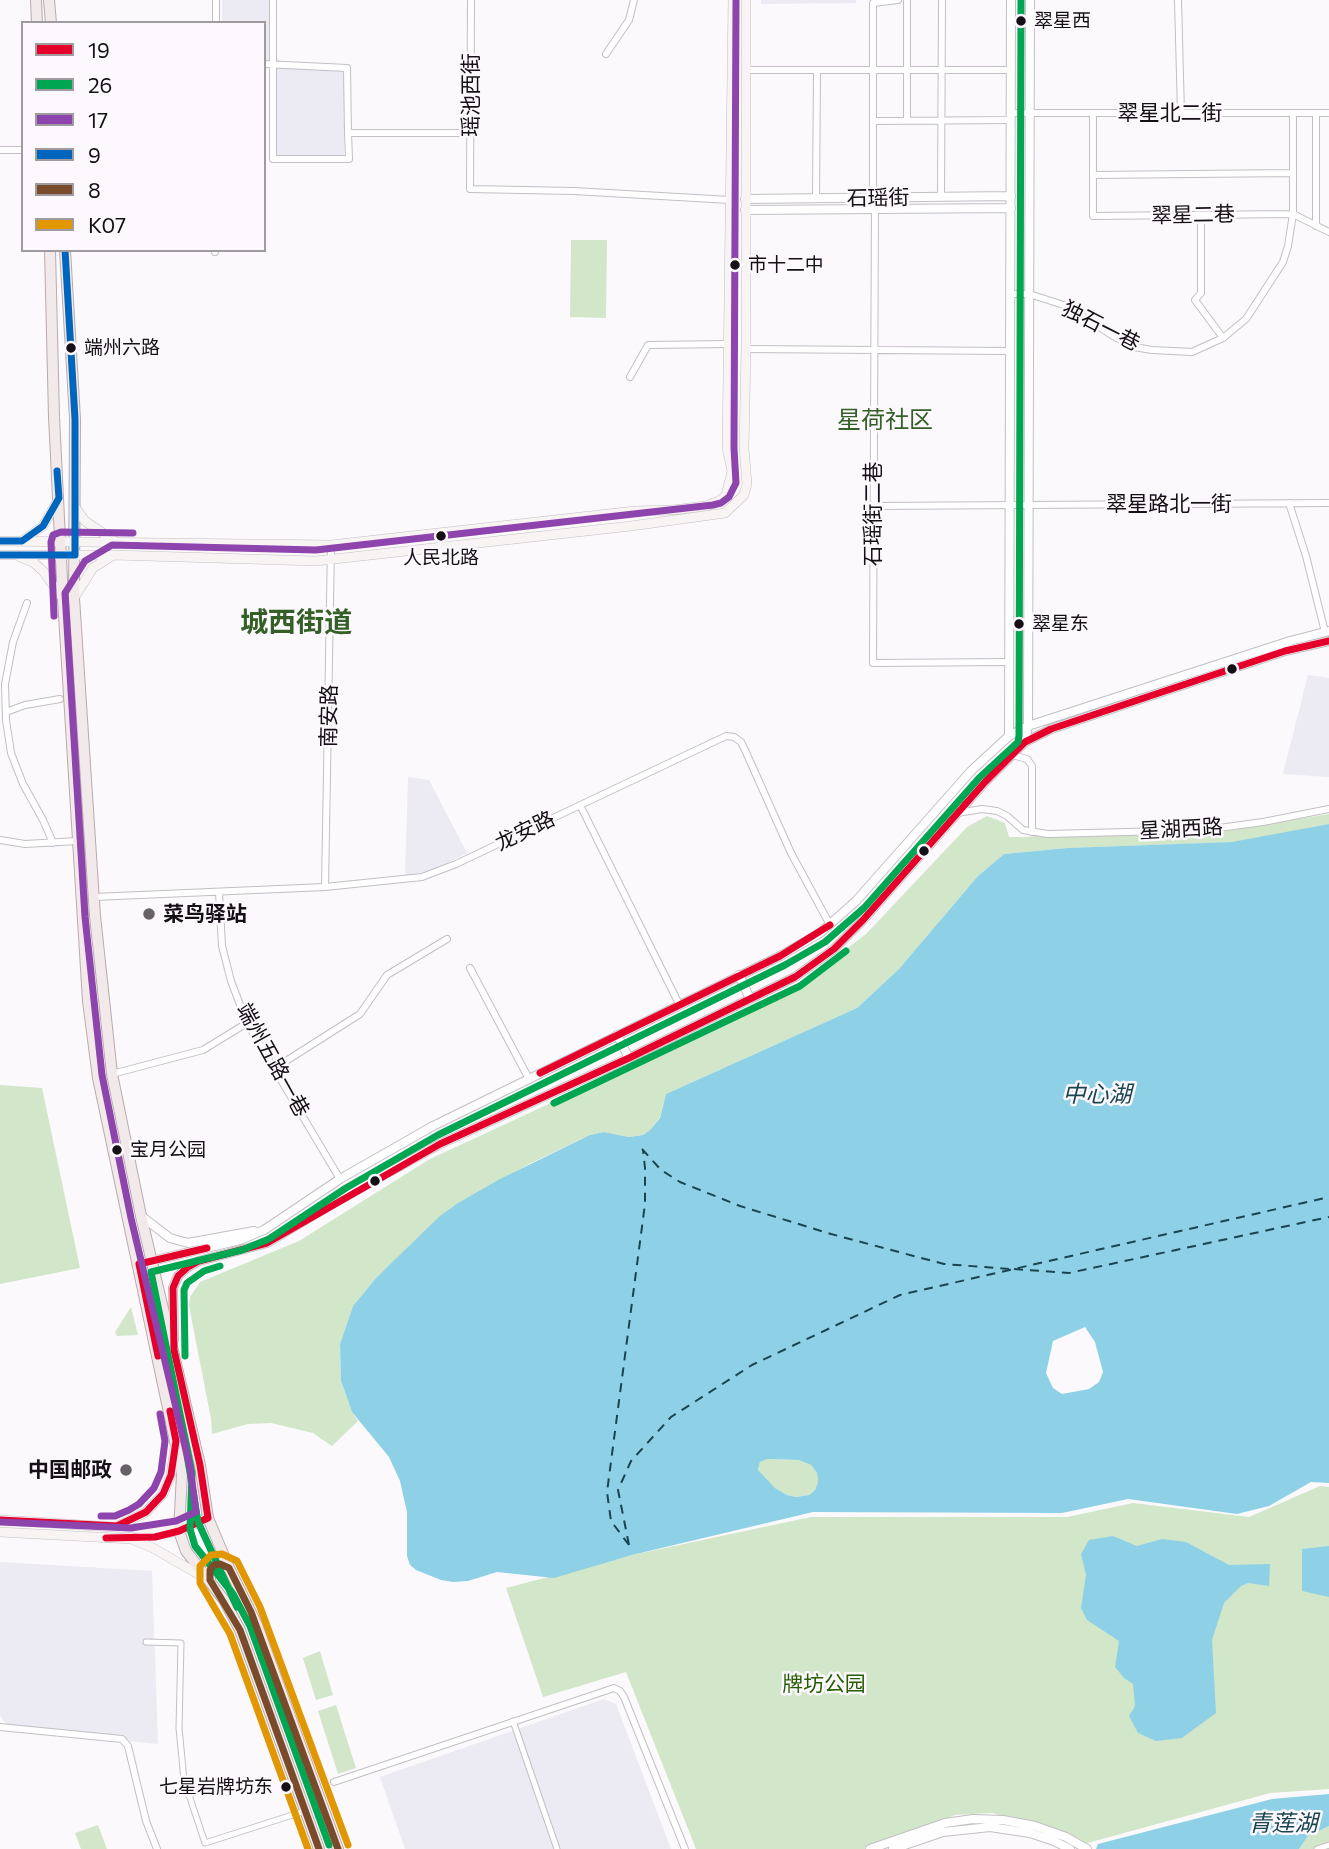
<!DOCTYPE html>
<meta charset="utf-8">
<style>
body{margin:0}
#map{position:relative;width:1329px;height:1849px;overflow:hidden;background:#fbf9fc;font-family:Commissioner,sans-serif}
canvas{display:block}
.legend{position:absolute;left:21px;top:21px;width:245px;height:231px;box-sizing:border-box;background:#fcf8fd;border:2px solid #a09ba1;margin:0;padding:9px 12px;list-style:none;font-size:21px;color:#150f16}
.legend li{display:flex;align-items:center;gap:14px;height:35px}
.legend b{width:35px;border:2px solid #a09ba1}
</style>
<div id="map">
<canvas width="1329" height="1849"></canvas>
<ul class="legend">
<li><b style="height:9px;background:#e4002b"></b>19</li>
<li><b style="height:9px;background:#00a651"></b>26</li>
<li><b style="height:9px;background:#8e44ad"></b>17</li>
<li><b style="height:9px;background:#0065bd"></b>9</li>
<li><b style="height:9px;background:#7a4b2a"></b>8</li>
<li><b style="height:9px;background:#e09702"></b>K07</li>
</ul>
</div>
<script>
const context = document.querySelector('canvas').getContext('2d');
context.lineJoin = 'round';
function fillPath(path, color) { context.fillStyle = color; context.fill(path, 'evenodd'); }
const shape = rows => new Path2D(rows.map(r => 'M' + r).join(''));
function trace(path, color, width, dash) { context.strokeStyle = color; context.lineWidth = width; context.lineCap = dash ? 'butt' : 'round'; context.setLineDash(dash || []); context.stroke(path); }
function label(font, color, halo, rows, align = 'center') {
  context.font = font + ' Commissioner,"Noto Sans SC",sans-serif'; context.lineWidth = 5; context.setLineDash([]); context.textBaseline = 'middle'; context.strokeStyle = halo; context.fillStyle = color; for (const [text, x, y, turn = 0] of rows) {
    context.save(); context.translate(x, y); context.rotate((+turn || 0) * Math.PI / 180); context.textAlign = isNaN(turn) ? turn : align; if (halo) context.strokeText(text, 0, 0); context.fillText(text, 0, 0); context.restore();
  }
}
const commercial = shape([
 [222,0,270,0,270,51,288,69,344,69,344,158,274,157,275,73,264,64,264,23,222,23],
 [761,0,856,0,856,3,761,4],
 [1308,675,1329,678,1329,777,1283,774],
 [408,777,429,780,467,853,430,872,405,875],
 [0,1562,152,1571,158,1744,10,1729,0,1716],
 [604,1699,616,1704,671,1849,405,1849,380,1777]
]);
const green = shape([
 [571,240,607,240,606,318,570,317],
 [1329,814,1329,824,1241,842,1067,848,1004,854,977,877,899,969,857,1008,666,1094,660,1117,650,1130,643,1135,629,1137,604,1132,590,1135,531,1163,458,1203,376,1278,353,1306,340,1344,341,1381,352,1412,358,1421,332,1446,313,1433,271,1423,248,1424,212,1434,211,1419,189,1306,190,1297,200,1282,299,1241,430,1159,743,1014,803,982,866,934,967,827,987,816,1005,823,1009,837,1027,837,1048,834,1190,832,1226,831],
 [0,1085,42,1088,80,1268,0,1284],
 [131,1307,138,1335,117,1336,115,1332],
 [767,1459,800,1460,811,1465,817,1473,818,1482,815,1490,809,1495,796,1497,787,1495,775,1488,758,1471,760,1462],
 [1320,1486,1329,1487,1329,1789,1270,1793,1084,1844,993,1813,955,1815,864,1849,696,1849,626,1672,543,1697,506,1588,632,1555,811,1517,1067,1517,1133,1503,1249,1517],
 [320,1651,333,1695,316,1700,303,1658],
 [336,1705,356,1768,338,1774,318,1711],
 [98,1825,107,1849,81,1849,75,1833],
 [1329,1826,1329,1849,1299,1849,1308,1836]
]);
const water = shape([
 [1329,824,1329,1483,1311,1482,1269,1506,1237,1514,1128,1499,1062,1513,813,1512,632,1555,554,1578,497,1572,468,1581,453,1582,441,1580,416,1570,410,1565,407,1556,407,1512,400,1481,389,1457,352,1412,341,1381,340,1344,353,1306,376,1278,440,1216,458,1203,500,1179,590,1135,604,1132,629,1137,643,1135,650,1130,660,1118,666,1094,857,1008,899,969,977,877,1004,854,1067,848,1232,842],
 [1085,1327,1095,1342,1103,1372,1099,1382,1089,1389,1062,1394,1053,1388,1046,1373,1053,1341],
 [767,1459,799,1460,811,1465,817,1473,818,1482,815,1490,809,1495,796,1497,787,1495,775,1488,758,1470,760,1462],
 [1113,1536,1137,1546,1162,1539,1186,1542,1229,1565,1270,1564,1269,1586,1248,1583,1241,1586,1224,1603,1212,1640,1216,1713,1182,1738,1156,1741,1138,1733,1129,1716,1135,1706,1133,1684,1124,1678,1115,1667,1119,1641,1087,1620,1081,1608,1086,1575,1081,1554,1089,1540],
 [1329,1546,1329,1597,1302,1591,1302,1549],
 [1329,1794,1329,1826,1308,1836,1299,1849,1096,1849,1098,1844,1272,1799]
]);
const ferry = shape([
 [642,1149,661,1170,680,1182,740,1206,831,1234,944,1264,1009,1269],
 [1014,1269,1069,1273,1329,1217],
 [629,1545,618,1490,631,1461,671,1417,752,1365,900,1295,1329,1197],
 [629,1545,611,1521,607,1492,645,1204,645,1168,643,1150]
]);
const pedestrian = shape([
 [146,1642,181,1643,179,1728,184,1780,205,1843,305,1811],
 [513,1721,557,1849],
 [1317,1849,1329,1845]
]);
const minor = shape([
 [273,0,273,159,349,159,348,133],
 [471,0,470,189,574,191,730,200],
 [898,0,873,3,873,194,875,198,873,663,1009,662],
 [907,0,907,120],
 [1178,0,1181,113],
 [216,23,216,0],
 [606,54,629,20,634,0],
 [264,64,347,68,348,133,471,133],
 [746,70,817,70,816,198],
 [817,70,1011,70],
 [1011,113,1329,113],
 [1093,113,1093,216,1293,214,1329,232],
 [1316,113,1316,226],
 [873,121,1011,120],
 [0,150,23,150],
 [1093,175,1293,173],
 [941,197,942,0],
 [1201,215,1201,293,1195,300,1223,338],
 [215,252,215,250],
 [1010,294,1029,294,1067,306,1113,336,1134,347,1152,350,1192,352,1223,338,1246,319,1283,262,1288,246,1293,214,1293,113],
 [746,349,1010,351],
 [630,377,648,345,729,344],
 [1289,503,1306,556,1325,632],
 [873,506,1329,503],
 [27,603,13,642,5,684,6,720,11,753,23,784,43,820,53,843],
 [6,712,25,705,60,699],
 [1012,755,1027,759,1032,766,1032,832],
 [580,805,679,1004],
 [957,813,982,809,997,811,1007,816,1023,830,1048,834,1204,830,1263,822,1329,809],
 [0,840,25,844,78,841],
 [325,887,331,545],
 [219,892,222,946,231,981,247,1023,340,1179],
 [94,897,325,887,422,877,456,864,726,736,734,737,741,742,745,750,791,853,830,925],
 [470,968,529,1079],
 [275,1068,360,1014,387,975,447,939],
 [112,1074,203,1050,247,1023],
 [0,1727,122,1739,128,1746,146,1821,157,1849],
 [334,1782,614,1688,620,1691,624,1697,685,1849]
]);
const tertiary = shape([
 [745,199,1011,196],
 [745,210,1011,208],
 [1009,736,1011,0],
 [1025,742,1028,726,1030,0],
 [739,975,750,999],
 [617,1035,629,1058],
 [141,1216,170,1238,188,1243,254,1231],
 [139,1264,240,1240,264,1230,340,1179,433,1126,780,956,820,933,856,901,971,771,1009,736,1028,726,1290,641,1329,631],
 [174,1340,173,1288,178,1276,188,1267,199,1261,267,1243,337,1201,440,1144,629,1058,795,977,834,949,863,920,985,782,1025,742,1051,729,1285,651,1329,641],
 [870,1849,945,1823,973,1819,1003,1820,1035,1826,1066,1837,1087,1849],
 [893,1849,943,1832,990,1827,1030,1833,1054,1841,1070,1849]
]);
const secondary = shape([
 [75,507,85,521,116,542],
 [0,541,331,545,635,511,673,510,706,506,719,501,726,495,732,471,727,448,733,0],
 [22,541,43,526,58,500],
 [0,555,114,555,316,561,631,526,725,513,744,495,747,484,744,448,746,349,746,0],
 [20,557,33,562,43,571,62,597],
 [74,598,93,568,112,556],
 [0,1520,147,1529,185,1521],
 [118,1526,146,1512,163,1494,171,1475,175,1447],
 [0,1532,132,1539,179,1531,208,1518],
 [134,1540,153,1548,205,1578]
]);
const primary = shape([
 [36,0,37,23],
 [49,0,51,23],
 [50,250,54,417,63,599,88,1001,98,1078,182,1474,179,1531,186,1551,224,1600,240,1630,319,1849],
 [65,250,75,419,74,598,95,916,112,1074,141,1216,200,1465,208,1518,229,1568,257,1625,338,1849],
 [210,1580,210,1570,214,1565,220,1564,229,1568]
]);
const bus1 = shape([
 [540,1073,780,956,830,925],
 [139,1264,207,1248],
 [139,1264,158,1356],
 [208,1518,200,1465,174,1350,173,1288,178,1276,188,1267,199,1261,267,1243,440,1144,629,1058,795,977,834,949,863,920,985,782,1025,742,1051,729,1285,651,1329,641],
 [0,1520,117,1526,146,1512,163,1494,171,1475,176,1441,170,1411],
 [106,1538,155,1537,179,1531,208,1518]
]);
const bus2 = shape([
 [554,1103,800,986,846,951],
 [185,1356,184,1290,187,1283,204,1271,220,1266],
 [187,1454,198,1522,237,1607],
 [329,1845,250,1626,233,1594,195,1546,190,1529,192,1473,151,1272,242,1250,269,1239,346,1188,438,1135,785,965,825,942,864,908,979,778,1018,742,1019,736,1021,0]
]);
const bus3 = shape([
 [54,616,51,542,53,535,61,532,133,533],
 [101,1516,115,1516,129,1510,139,1504,154,1488,161,1472,165,1441,160,1414],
 [1,1522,131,1528,176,1521,196,1512,190,1467,131,1218,102,1075,85,917,65,593,85,561,112,545,316,550,713,505,721,503,729,497,736,483,734,448,736,0]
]);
const bus4 = shape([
 [0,541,22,541,43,526,59,498,57,471],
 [0,555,75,555,75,419,65,250]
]);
const bus5 = shape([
 [319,1849,240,1630,210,1580,210,1570,214,1565,220,1564,229,1568,251,1612,338,1849]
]);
const bus6 = shape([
 [308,1849,230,1634,200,1583,200,1566,211,1555,222,1554,237,1561,260,1607,348,1845]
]);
const markers = [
 [1021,21,6,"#150f16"],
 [735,265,6,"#150f16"],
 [71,348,6,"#150f16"],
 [441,536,6,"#150f16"],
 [1019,624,6,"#150f16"],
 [1232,669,6,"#150f16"],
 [924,851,6,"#150f16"],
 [149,914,7,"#666166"],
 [117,1150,6,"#150f16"],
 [375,1181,6,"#150f16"],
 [126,1470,7,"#666166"],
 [286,1787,6,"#150f16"]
];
const busNames = [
 ["翠星西",1034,21],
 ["市十二中",748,265],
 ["端州六路",84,348],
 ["人民北路",441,558,"center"],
 ["翠星东",1032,624],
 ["宝月公园",130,1150],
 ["七星岩牌坊东",273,1787,"right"]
];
const streetNames = [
 ["瑶池西街",471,95,-90],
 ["翠星北二街",1170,113],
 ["石瑶街",878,198,-1],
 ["翠星二巷",1193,215,-1],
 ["独石一巷",1101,326,27],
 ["翠星路北一街",1169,504],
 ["石瑶街二巷",873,514,-90],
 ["南安路",329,716,-89],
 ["星湖西路",1181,829,-3],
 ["龙安路",525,831,-26],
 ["端州五路一巷",273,1060,61]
];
const poiNames = [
 ["菜鸟驿站",163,914],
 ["中国邮政",112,1470,"right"]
];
const parkNames = [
 ["牌坊公园",824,1684]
];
const waterNames = [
 ["中心湖",1097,1094],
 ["青莲湖",1283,1823]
];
const quarterNames = [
 ["星荷社区",885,420]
];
const districtNames = [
 ["城西街道",296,623]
];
fillPath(commercial, '#eceaf2');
fillPath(green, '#d2e6c9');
fillPath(water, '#8ed1e6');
trace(ferry, '#194551', 2, [9, 7]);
trace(pedestrian, '#c3bfc4', 7);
trace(minor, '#c3bfc4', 8);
trace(tertiary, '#c3bfc4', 10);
trace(secondary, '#c3bfc4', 10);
trace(primary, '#baabad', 12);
trace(pedestrian, '#fefeff', 5);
trace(minor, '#fefeff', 6);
trace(tertiary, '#fefeff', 8);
trace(secondary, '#f8f4f4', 9);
trace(primary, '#f2eaea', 10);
trace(bus1, '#e4002b', 7);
trace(bus2, '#00a651', 7);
trace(bus3, '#8e44ad', 7);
trace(bus4, '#0065bd', 7);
trace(bus5, '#7a4b2a', 7);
trace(bus6, '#e09702', 7);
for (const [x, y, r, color] of markers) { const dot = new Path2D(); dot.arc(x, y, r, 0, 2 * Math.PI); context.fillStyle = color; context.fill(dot); trace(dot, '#fcf8fd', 2.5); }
label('19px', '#150f16', '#fcf8fd', busNames, 'left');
label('21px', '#150f16', '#fcf8fd', streetNames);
label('bold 21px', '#150f16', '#fcf8fd', poiNames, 'left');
label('21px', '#265d00', '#fcf8fd', parkNames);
label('italic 23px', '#194551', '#fcf8fd', waterNames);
label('24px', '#346027', '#fcf8fd', quarterNames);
label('bold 28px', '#346027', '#fcf8fd', districtNames);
</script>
